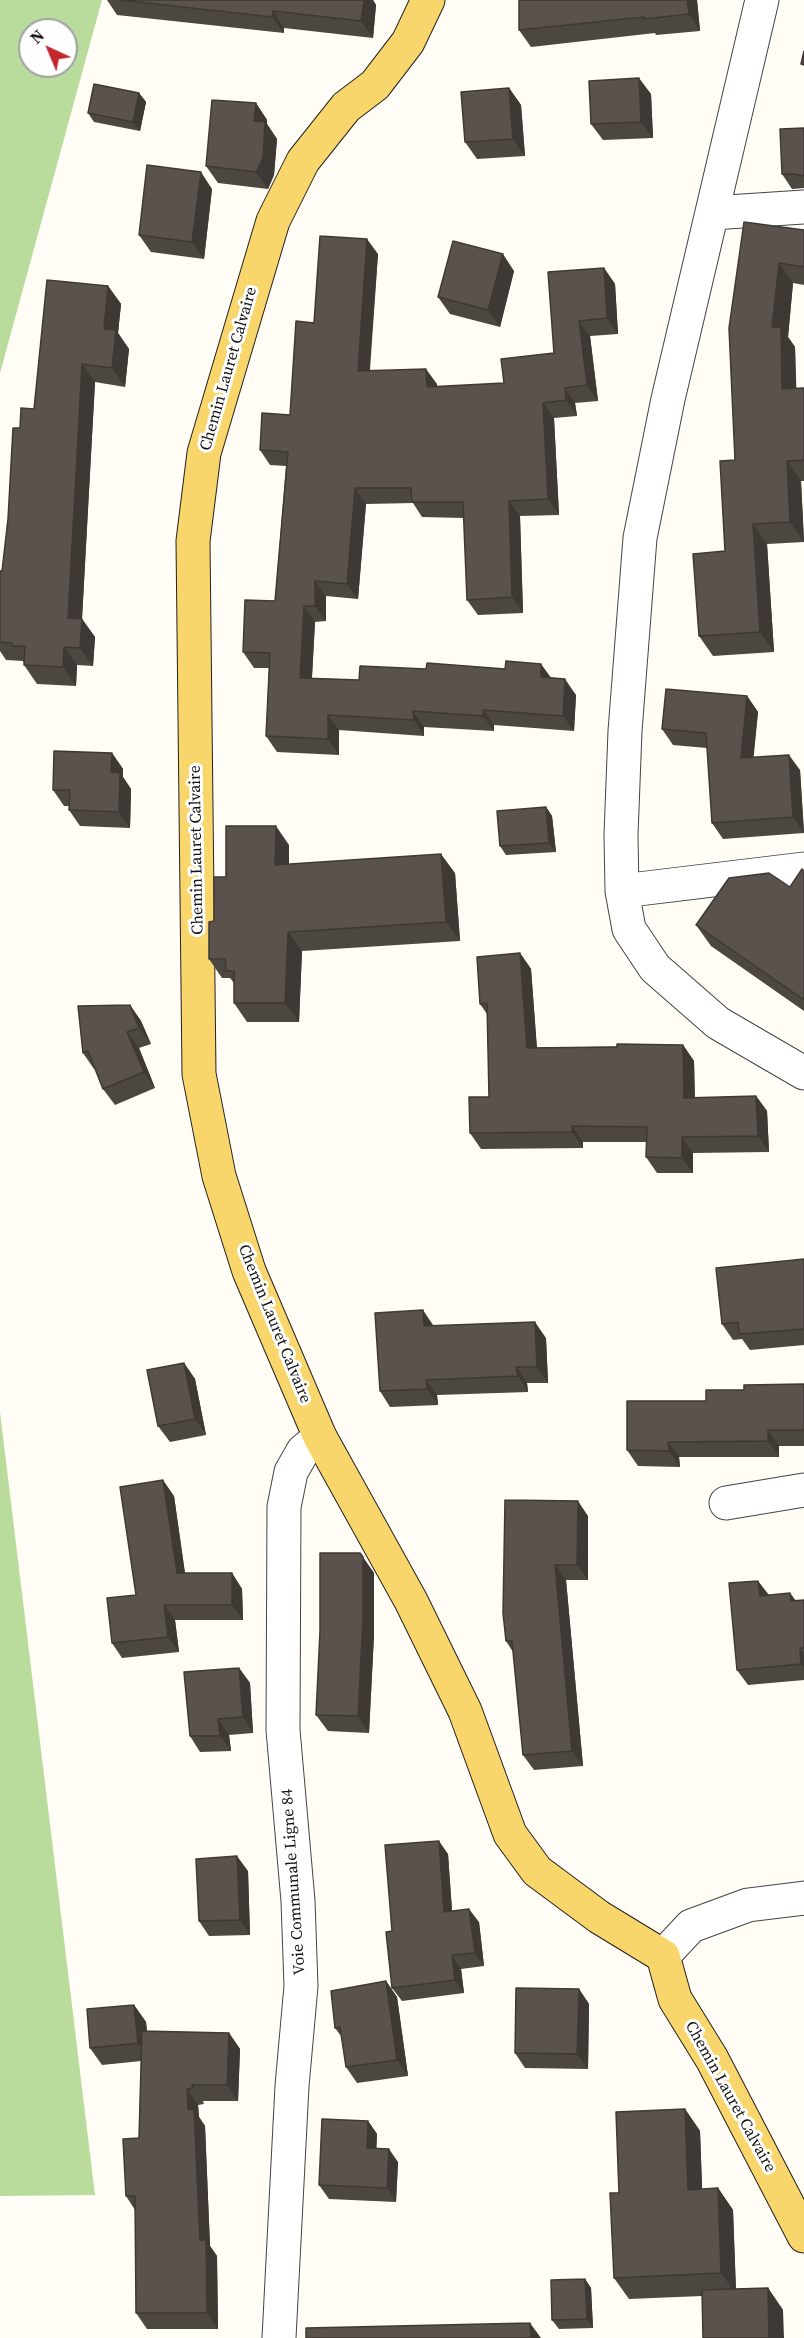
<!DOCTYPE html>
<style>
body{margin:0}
#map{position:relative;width:804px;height:2338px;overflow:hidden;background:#fffdf5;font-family:"Source Serif 4",serif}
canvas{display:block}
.north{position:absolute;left:18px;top:18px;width:60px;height:60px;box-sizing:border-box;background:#fff;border:2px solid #a0a0a0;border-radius:50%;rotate:316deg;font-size:16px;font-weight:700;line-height:24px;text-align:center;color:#111}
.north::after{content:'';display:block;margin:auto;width:21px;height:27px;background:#c4262e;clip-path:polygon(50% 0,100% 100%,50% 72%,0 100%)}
</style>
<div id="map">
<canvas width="804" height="2338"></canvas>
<div class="north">N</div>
</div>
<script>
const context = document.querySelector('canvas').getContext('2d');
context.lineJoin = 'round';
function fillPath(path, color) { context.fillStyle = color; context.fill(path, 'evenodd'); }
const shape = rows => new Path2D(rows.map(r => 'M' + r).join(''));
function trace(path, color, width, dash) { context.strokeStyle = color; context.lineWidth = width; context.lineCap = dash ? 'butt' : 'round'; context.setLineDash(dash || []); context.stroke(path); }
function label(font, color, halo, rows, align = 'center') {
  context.font = font + ' "Source Serif 4",serif'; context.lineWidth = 6; context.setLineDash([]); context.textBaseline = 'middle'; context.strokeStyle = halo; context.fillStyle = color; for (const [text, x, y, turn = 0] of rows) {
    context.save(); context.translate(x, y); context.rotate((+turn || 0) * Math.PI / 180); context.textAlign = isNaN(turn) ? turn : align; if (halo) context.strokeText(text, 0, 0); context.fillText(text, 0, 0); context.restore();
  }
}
const forest = shape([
 [0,0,102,0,0,373],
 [30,30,66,30,66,66,30,66],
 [0,1412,95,2195,0,2196]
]);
const minor = shape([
 [762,0,668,399,640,538,625,731,621,835,622,891,629,929,655,968,718,1023,804,1073],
 [712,213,804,207],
 [622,891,804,869],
 [726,1503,804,1490],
 [663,1956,691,1926,748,1905,804,1898],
 [279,2338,292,2086,301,1986,298,1901,283,1730,284,1507,291,1472,303,1451,320,1437]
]);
const major = shape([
 [428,0,408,42,375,85,346,107,303,161,273,221,204,453,193,541,199,1074,219,1176,249,1271,320,1437,411,1601,465,1711,510,1834,537,1871,599,1917,663,1956,675,1999,712,2059,804,2236]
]);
const wall = shape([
 [107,0,373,0,376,5,373,38,284,28,284,33,117,15],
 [697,0,700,31,656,35,655,33,531,47,519,30],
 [509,88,521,105,525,156,477,159,465,142],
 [139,93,146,102,140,131,94,122,88,113],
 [651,94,653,138,603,140,591,124],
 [256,103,267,120,267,124,277,139,274,175,268,189,218,183,206,166],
 [804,128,804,188,792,189,782,174],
 [212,189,204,259,151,252,139,235],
 [804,230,804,285,793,283,788,337,795,347,796,388,804,388,804,481,801,481,804,542,767,544,774,652,713,656,699,636,725,551,735,460,729,328],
 [378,254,370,370,437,384,437,387,504,383,554,353,604,268,615,284,618,334,590,336,598,401,575,403,577,416,554,418,559,515,520,516,523,613,478,615,467,600,464,518,422,517,413,503,366,504,358,599,326,596,326,621,315,622,312,678,359,680,551,678,576,695,574,731,494,725,494,731,424,727,424,736,339,730,339,755,277,752,266,736,269,668,254,668,243,652,275,601,286,466,270,465,260,450,290,415,314,323],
 [514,271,500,327,450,314,438,297],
 [108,286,121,304,118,333,129,349,125,387,95,382,82,619,95,637,93,666,77,665,76,686,37,684,24,665,24,663,23,661,6,660,0,651,0,571,2,571,20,428,34,409],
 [747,696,758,712,753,757,800,770,804,833,723,839,712,823,707,748,673,745,662,729],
 [112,753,123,769,123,777,131,789,130,828,80,826,69,810,69,806,64,806,53,790],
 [546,807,552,816,556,852,506,855,500,846],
 [289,845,289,864,455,873,460,941,302,951,299,1022,247,1022,234,1003,234,983,230,978,222,978,209,959,214,921,226,877],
 [804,871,804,1011,711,946,696,925,790,887],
 [520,953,531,969,537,1048,683,1045,694,1061,695,1098,756,1096,767,1111,769,1152,693,1153,693,1173,657,1173,646,1157,647,1142,583,1142,583,1148,481,1149,470,1133,489,1097,487,1014,480,1004],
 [130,1005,141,1021,151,1044,139,1048,155,1088,115,1105,103,1089,95,1069,94,1069,83,1053],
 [804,1259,804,1345,750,1350,742,1339,733,1340,722,1324],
 [433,1325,433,1326,546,1338,548,1383,527,1383,528,1392,437,1395,438,1405,390,1407,380,1391],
 [184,1363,195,1379,206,1435,170,1442,158,1426],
 [804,1384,804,1446,779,1446,779,1457,679,1457,680,1467,638,1466,627,1450,706,1401,744,1390],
 [174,1496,185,1573,232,1573,242,1589,243,1620,175,1620,179,1652,122,1658,112,1643,136,1595],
 [588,1516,588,1580,566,1580,583,1766,534,1770,523,1755,513,1652,506,1641,503,1613],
 [360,1553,374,1573,374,1635,369,1733,328,1731,316,1715],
 [758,1581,769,1595,790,1593,796,1601,804,1600,804,1680,748,1685,737,1670],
 [239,1668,250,1683,253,1733,229,1735,231,1751,200,1752,190,1736],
 [448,1854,452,1911,479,1922,484,1966,461,1969,464,1993,402,2001,392,1988,392,1931],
 [248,1871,250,1935,209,1936,199,1921],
 [386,1981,397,1997,408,2076,357,2083,346,2067,341,2036,335,2028],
 [579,1989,589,2004,588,2069,525,2068,515,2053],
 [134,2005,146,2022,147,2031,229,2033,240,2049,238,2101,203,2101,204,2104,198,2105,199,2117,205,2126,210,2246,217,2256,218,2329,147,2329,136,2313,135,2210,126,2196,139,2138,141,2061,102,2065,90,2048],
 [685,2109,700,2131,702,2189,718,2188,733,2210,736,2289,768,2288,783,2310,702,2296,629,2299,614,2278,619,2193],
 [368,2121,377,2134,376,2149,398,2162,396,2202,329,2199,319,2185],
 [585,2279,591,2288,593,2328,559,2329,552,2320]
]);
const shadedWall = shape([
 [364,0,373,0,376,5,373,38,361,21],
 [687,0,697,0,700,31,689,14],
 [273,11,284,28,284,33,272,17],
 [639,78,651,94,653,138,641,122],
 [509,88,521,105,525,156,513,139],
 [139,93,146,102,140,131,133,122],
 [256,103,267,120,267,124,277,139,274,175,268,189,256,172,254,121],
 [201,172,212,189,204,259,192,242],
 [367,239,378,254,368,386,358,371],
 [503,254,514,271,500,327,488,310],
 [779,263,793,283,788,337,795,347,797,409,782,389,772,327],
 [604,268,615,284,618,334,607,318],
 [108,286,121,304,118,333,129,349,125,387,112,368,104,329],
 [579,321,590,336,598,401,587,385],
 [82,364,95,382,81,636,68,618],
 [426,369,437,384,438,403,427,387],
 [565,388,575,403,577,416,566,400],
 [543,403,554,418,559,515,548,499],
 [787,461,801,481,804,542,790,522],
 [355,488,366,504,358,599,347,584],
 [509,501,520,516,523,613,512,597],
 [753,524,767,544,774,652,760,632],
 [315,581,326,596,326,621,315,606],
 [304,606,315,622,311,693,300,678],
 [82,619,95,637,93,666,80,648],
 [64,647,77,665,76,686,63,667],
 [541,664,552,679,541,677],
 [565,679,576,695,574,731,563,716],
 [747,696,758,712,752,774,741,758],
 [483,710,494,725,494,731,483,716],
 [413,711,424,727,424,736,414,720],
 [328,715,339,730,339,755,328,739],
 [112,753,123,769,123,777,131,789,130,828,119,812,111,772],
 [789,755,800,770,804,833,793,817],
 [546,807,552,816,556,852,549,843],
 [276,826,289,845,289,884,275,865],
 [441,854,455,873,460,941,446,922],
 [288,932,302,951,299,1022,285,1003],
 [520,953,531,969,538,1064,527,1048],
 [130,1005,141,1021,151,1044,139,1028],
 [127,1032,139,1048,155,1088,144,1072],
 [683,1045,694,1061,695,1114,684,1098],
 [756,1096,767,1111,769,1152,758,1136],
 [572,1126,583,1142,583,1148,572,1132],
 [682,1137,693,1153,693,1173,682,1158],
 [423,1310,433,1325,434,1342,424,1326],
 [535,1322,546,1338,548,1383,537,1367],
 [184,1363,195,1379,206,1435,195,1419],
 [516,1367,527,1383,528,1392,518,1376],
 [426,1380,437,1395,438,1405,427,1389],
 [768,1430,779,1446,779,1457,768,1441],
 [668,1442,679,1457,680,1467,669,1451],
 [163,1480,174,1496,187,1588,177,1573],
 [578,1501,588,1516,588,1580,577,1565],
 [360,1553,374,1573,374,1635,369,1733,358,1716],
 [555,1565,566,1580,583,1766,572,1751],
 [232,1573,242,1589,243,1620,232,1605],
 [758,1581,769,1596,760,1596],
 [790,1593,801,1609,791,1601],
 [164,1605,175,1620,179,1652,168,1637],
 [800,1648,804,1655,804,1668,801,1664],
 [239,1668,250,1683,253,1733,243,1717],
 [218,1719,229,1735,231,1751,220,1736],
 [439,1841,448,1854,453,1925,444,1912],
 [237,1856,248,1871,250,1935,240,1920],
 [469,1909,479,1922,484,1966,475,1953],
 [452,1955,461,1969,464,1993,455,1980],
 [386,1981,397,1997,408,2076,397,2060],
 [579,1989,589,2004,588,2069,577,2054],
 [134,2005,146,2022,150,2060,138,2043],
 [229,2033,240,2049,238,2101,227,2085],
 [187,2089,198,2105,199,2117,205,2126,210,2246,217,2256,218,2329,207,2313,188,2109],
 [685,2109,700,2131,703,2211,688,2190],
 [368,2121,377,2134,376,2162,367,2148],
 [389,2149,398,2162,396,2202,387,2188],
 [718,2188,733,2210,736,2294,721,2273],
 [585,2279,591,2288,593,2328,587,2319],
 [768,2288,783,2310,784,2338,769,2338],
 [530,2323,541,2338,531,2338]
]);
const building = shape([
 [120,0,364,0,361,21,273,11,272,17,120,0],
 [519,0,687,0,689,14,644,19,644,17,519,30,519,0],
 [804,51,804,65,801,64,804,51],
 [639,78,641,122,591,124,589,81,639,78],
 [94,84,139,93,133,122,88,113,94,84],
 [509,88,513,139,465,142,461,92,509,88],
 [212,100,256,103,254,121,265,122,263,158,256,172,206,166,212,100],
 [804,128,804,176,793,174,782,174,780,129,804,128],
 [147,165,201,172,192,242,139,235,147,165],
 [744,222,804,230,804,267,779,263,772,327,781,327,782,389,804,388,804,460,787,461,790,522,753,524,760,632,699,636,693,554,725,551,720,461,735,460,729,328,744,222],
 [320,236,367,239,358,371,426,369,427,387,504,383,501,359,554,353,548,272,604,268,607,318,579,321,587,385,565,388,566,400,543,403,548,499,509,501,512,597,467,600,463,502,412,502,411,488,355,488,347,584,315,581,315,606,304,606,300,678,359,680,360,666,426,669,427,663,505,669,506,661,541,664,541,677,565,679,563,716,483,710,483,716,413,711,414,720,328,715,328,739,266,736,270,653,243,652,245,600,275,601,288,452,260,450,262,413,290,415,296,321,314,323,320,236],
 [453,241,503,254,488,310,438,297,453,241],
 [47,280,108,286,104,329,116,330,112,368,82,364,68,618,82,619,80,648,64,647,63,667,24,665,25,646,12,646,12,643,0,642,0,571,2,571,8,519,13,428,20,428,21,408,34,409,47,280],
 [666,689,747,696,741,758,789,755,793,817,712,823,706,733,662,729,666,689],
 [54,751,112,753,111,772,120,773,119,812,69,810,70,790,53,790,54,751],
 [546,807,549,843,500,846,497,811,546,807],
 [226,826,276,826,275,865,441,854,446,922,288,932,285,1003,234,1003,234,971,226,971,225,959,209,959,209,922,214,921,214,877,226,877,226,826],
 [802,869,804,871,804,1000,696,925,729,878,769,873,790,887,802,869],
 [520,953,527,1048,617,1047,617,1044,683,1045,684,1098,756,1096,758,1136,682,1137,682,1158,646,1157,647,1127,572,1126,572,1132,470,1133,469,1097,489,1097,487,1003,480,1004,477,957,520,953],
 [130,1005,139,1028,127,1032,144,1072,103,1089,88,1051,83,1053,78,1006,130,1005],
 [804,1259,804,1329,739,1334,738,1322,722,1324,716,1268,804,1259],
 [423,1310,424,1326,535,1322,537,1367,516,1367,518,1376,426,1380,427,1389,380,1391,375,1313,423,1310],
 [184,1363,195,1419,158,1426,147,1370,184,1363],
 [804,1384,804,1430,768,1430,768,1441,668,1442,669,1451,627,1450,627,1401,706,1401,706,1390,744,1390,744,1385,804,1384],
 [163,1480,177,1573,232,1573,232,1605,164,1605,168,1637,112,1643,107,1598,136,1595,120,1487,163,1480],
 [505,1500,578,1501,577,1565,555,1565,572,1751,523,1755,512,1641,506,1641,503,1613,505,1500],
 [320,1553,360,1553,363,1557,363,1618,358,1716,316,1715,320,1631,320,1553],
 [758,1581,760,1596,790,1593,791,1601,804,1600,804,1648,800,1648,801,1664,737,1670,729,1583,758,1581],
 [239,1668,243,1717,218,1719,220,1736,190,1736,184,1672,239,1668],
 [439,1841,444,1912,469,1909,475,1953,452,1955,455,1980,392,1988,386,1932,392,1931,385,1845,439,1841],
 [237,1856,240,1920,199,1921,196,1859,237,1856],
 [386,1981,397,2060,346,2067,340,2027,335,2028,331,1991,386,1981],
 [516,1988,579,1989,577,2054,515,2053,516,1988],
 [134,2005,138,2043,90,2048,87,2009,134,2005],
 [142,2031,229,2033,227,2085,192,2085,193,2088,187,2089,188,2109,194,2110,200,2240,206,2240,207,2313,136,2313,135,2196,126,2196,123,2139,139,2138,142,2031],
 [685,2109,688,2190,718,2188,721,2273,614,2278,610,2193,619,2193,616,2112,685,2109],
 [322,2119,368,2121,367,2148,389,2149,387,2188,319,2185,322,2119],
 [585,2279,587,2319,552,2320,551,2280,585,2279],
 [768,2288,769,2338,703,2338,702,2290,768,2288],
 [530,2323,531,2338,306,2338,306,2328,530,2323]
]);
const streetNames = [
 ["Chemin Lauret Calvaire",229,369,-74],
 ["Chemin Lauret Calvaire",197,850,-91],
 ["Chemin Lauret Calvaire",274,1324,68],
 ["Voie Communale Ligne 84",294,1882,-94],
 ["Chemin Lauret Calvaire",730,2097,61]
];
fillPath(forest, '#b9dc9c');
trace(minor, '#444', 35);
trace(major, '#222', 35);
trace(minor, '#fff', 33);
trace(major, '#f9d66b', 33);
fillPath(wall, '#4d4742');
fillPath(shadedWall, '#3f3936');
fillPath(building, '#5a524d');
trace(building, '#3f3936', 1.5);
label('16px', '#111', '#fff', streetNames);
</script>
